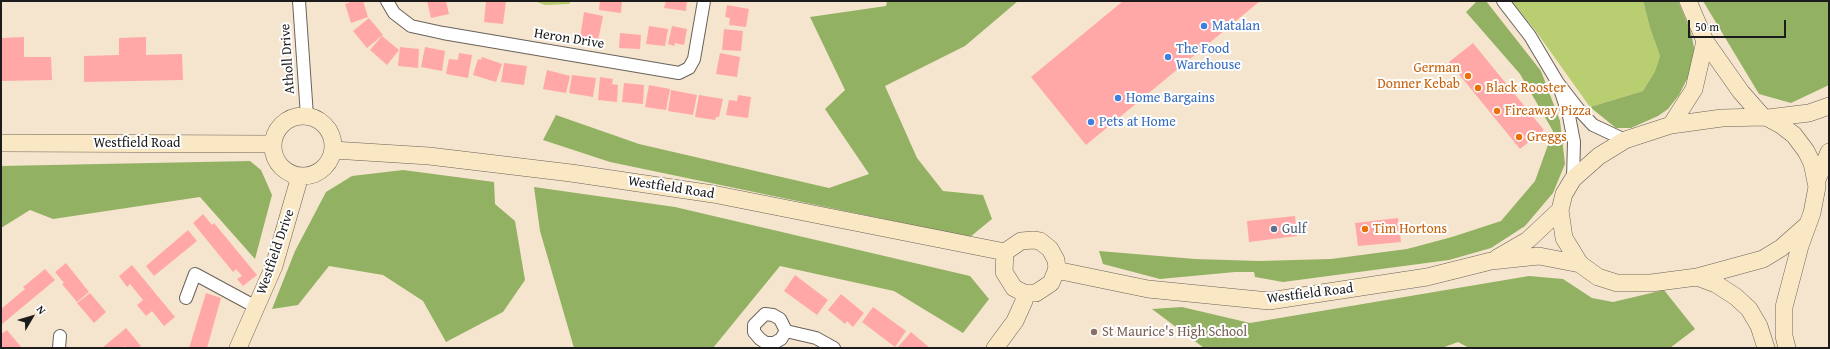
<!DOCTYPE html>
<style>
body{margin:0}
#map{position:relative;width:1830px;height:349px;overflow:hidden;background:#f6e5ce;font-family:"Gentium Book Plus",serif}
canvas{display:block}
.frame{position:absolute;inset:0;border:2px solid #1c1c1c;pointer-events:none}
.north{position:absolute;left:12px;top:297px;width:40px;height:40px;-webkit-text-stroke:3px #fff;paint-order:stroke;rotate:52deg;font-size:11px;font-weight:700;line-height:16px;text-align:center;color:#1c1c1c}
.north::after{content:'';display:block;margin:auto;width:14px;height:18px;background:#1c1c1c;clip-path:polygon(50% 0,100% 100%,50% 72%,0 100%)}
.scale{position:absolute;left:1688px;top:20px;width:98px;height:18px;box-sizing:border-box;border:2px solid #1c1c1c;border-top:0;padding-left:5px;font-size:12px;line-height:14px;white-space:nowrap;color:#1c1c1c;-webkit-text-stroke:3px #fff;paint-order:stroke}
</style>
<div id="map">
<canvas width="1830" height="349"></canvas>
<div class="frame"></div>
<div class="north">N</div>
<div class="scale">50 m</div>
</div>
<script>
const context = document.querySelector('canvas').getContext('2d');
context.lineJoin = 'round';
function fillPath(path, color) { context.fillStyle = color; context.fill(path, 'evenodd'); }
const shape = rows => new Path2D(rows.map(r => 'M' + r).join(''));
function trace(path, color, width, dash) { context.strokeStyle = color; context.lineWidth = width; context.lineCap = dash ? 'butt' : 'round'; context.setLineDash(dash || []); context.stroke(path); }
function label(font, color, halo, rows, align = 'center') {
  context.font = font + ' "Gentium Book Plus",serif'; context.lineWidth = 4; context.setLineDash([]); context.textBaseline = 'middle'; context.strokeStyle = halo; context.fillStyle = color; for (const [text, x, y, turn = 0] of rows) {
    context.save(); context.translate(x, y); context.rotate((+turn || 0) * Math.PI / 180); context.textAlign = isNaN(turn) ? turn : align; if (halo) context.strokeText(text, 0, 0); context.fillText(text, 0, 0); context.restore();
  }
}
const green = shape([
 [534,1,571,1,569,4,545,5],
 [1511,1,1643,1,1650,28,1660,56,1655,71,1643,91,1590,107,1535,30]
]);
const forest = shape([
 [887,1,1018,1,965,46,885,86,917,158,943,191,983,195,992,219,970,237,610,162,543,140,556,115,639,144,829,188,869,174,825,109,845,90,810,17,886,6],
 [1477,1,1486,1,1541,71,1560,121,1565,164,1553,193,1525,226,1491,248,1449,260,1283,282,1255,277,1254,272,1235,272,1160,279,1103,264,1099,251,1195,259,1259,261,1331,259,1407,249,1452,237,1501,221,1535,181,1553,131,1520,74,1466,12],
 [1643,1,1678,1,1691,32,1695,53,1689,75,1679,95,1668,109,1658,116,1631,128,1616,128,1590,107,1643,91,1655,71,1660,56,1650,28],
 [1703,1,1829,1,1829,85,1791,103,1759,94],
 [250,161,261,170,272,195,255,259,200,197,53,219,30,210,1,228,1,166],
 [403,170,494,182,495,204,515,221,525,280,503,312,446,342,423,301,383,275,329,266,298,305,272,309,295,251,326,192,352,176],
 [534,187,675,207,970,276,989,299,963,333,894,291,780,266,713,348,574,348,540,231],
 [1529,276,1563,279,1592,298,1613,302,1664,290,1695,329,1670,348,1469,348,1458,342,1442,348,1204,348,1152,309,1182,307,1250,323]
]);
const building = shape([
 [353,1,363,1,368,17,351,23,345,4],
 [427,1,446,1,449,14,431,18],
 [486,1,506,1,503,24,484,22],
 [600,1,622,1,621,13,599,10],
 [666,1,687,1,686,11,664,8],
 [1123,1,1260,1,1086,145,1031,77],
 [727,5,749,9,746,27,729,25,730,18,725,17],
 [584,12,603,16,598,41,580,38],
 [369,18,383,35,367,48,353,31],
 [649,26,668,29,665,46,646,44],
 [672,26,687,29,684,45,675,43,674,46,668,44],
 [724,29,743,31,741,51,722,50],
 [620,33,641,35,640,49,619,48],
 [382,36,399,50,387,65,370,50],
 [24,37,24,57,51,57,52,80,1,81,1,38],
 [146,37,146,55,182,54,183,80,84,82,84,56,119,55,119,38],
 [1473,43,1544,130,1520,149,1449,62],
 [400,47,419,49,418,68,398,66],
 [425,47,445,51,442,71,421,67],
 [459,53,472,55,468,78,446,74,449,59,458,60],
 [720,53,740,57,737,77,716,74],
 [482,57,502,64,496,82,473,75,478,59,481,60],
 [504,63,527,66,524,85,501,82],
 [547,70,570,76,566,93,543,89],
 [572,75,596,78,593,97,569,93],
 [600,77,613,79,612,84,618,85,617,102,598,100],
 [624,83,644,85,643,104,622,102],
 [649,85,670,89,666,110,645,107],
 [671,90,697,95,693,115,668,111],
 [699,95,723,99,719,117,716,117,715,120,695,117],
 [738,95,751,97,748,118,726,115,729,100,737,101],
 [203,214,212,225,214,223,257,275,243,286,237,279,242,276,236,269,233,272,193,223],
 [1295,216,1297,236,1249,242,1247,221],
 [1398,218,1401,242,1358,246,1355,223],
 [188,230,197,241,154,276,146,266],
 [66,263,89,292,77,302,62,284,64,283,55,272],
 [132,265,175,317,164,326,152,311,146,316,137,305,143,300,130,284,127,287,119,276],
 [45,269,55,280,1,325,1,309,25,289,23,287],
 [795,275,828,300,817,315,784,291],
 [90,293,106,312,94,323,77,303],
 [206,293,221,298,207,348,189,348],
 [841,294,864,313,853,327,847,321,845,324,828,310],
 [873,307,906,331,895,347,862,322],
 [126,328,141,346,138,348,127,348,125,346,123,348,102,348],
 [7,330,22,348,2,348,1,331,3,333],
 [911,332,930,348,900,348,898,347]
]);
const street = shape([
 [299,1,307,116],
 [387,1,394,13,411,26,443,33,679,73,689,68,694,59,704,1],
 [1503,1,1530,36,1558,83,1579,110,1593,125,1625,140],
 [1561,92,1569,116,1574,142,1573,179],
 [186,298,195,274,256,307],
 [765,314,773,315,780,319,786,331,781,339,774,343,766,343,760,339,754,332,754,325,765,314],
 [786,331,816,338,834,348],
 [59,348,60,336]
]);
const secondary = shape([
 [1688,1,1705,41,1741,92,1763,117],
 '273 146a30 30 0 1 1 60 0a30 30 0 1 1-60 0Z',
 [1768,118,1809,113,1829,106],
 [1671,125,1694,89,1705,41],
 [1,143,273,144],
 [333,150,429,156,571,173,713,194,1005,252],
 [1817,180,1829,152],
 [1033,240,1040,241,1050,249,1056,260,1057,269,1051,283,1036,293,1024,293,1014,288,1004,272,1005,252,1021,241,1033,240],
 [1497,258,1528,240,1560,210],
 [1056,270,1148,289,1269,301,1427,277,1491,261,1539,256,1580,264],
 [1697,277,1716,284,1736,297,1749,309,1759,326,1766,348],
 [238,348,274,266,300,176],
 [995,348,1015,321,1024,301,1024,293],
 [1787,348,1784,336,1784,307,1800,246,1812,213,1817,187,1812,163,1806,151,1794,135,1781,125,1768,118,1763,117,1722,118,1671,125,1625,140,1599,156,1573,179,1564,194,1560,210,1564,238,1580,264,1598,277,1617,283,1651,283,1697,277,1763,259,1781,248,1807,225]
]);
const markers = [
 [1204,26,4,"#3f7fe0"],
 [1168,57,4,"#3f7fe0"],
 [1468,76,4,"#e8710a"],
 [1478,88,4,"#e8710a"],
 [1118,98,4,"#3f7fe0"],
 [1497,111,4,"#e8710a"],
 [1091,122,4,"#3f7fe0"],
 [1519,137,4,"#e8710a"],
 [1274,229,4,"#5c6f8a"],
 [1365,229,4,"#e8710a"],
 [1094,332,4,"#8d6e63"]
];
const shopNames = [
 ["Matalan",1212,26],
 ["The Food",1176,49],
 ["Warehouse",1176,65],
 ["Home Bargains",1126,98],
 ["Pets at Home",1099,122]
];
const streetNames = [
 ["Heron Drive",569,39,9],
 ["Atholl Drive",288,59,-94],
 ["Westfield Road",137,143],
 ["Westfield Road",671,188,9],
 ["Westfield Drive",276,252,-71],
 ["Westfield Road",1310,294,-7]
];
const foodNames = [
 ["German",1460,68,"right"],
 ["Donner Kebab",1460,84,"right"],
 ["Black Rooster",1486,88],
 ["Fireaway Pizza",1505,111],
 ["Greggs",1527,137],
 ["Tim Hortons",1373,229]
];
const serviceNames = [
 ["Gulf",1282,229]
];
const educationNames = [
 ["St Maurice's High School",1102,332]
];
fillPath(green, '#b9ce71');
fillPath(forest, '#92b163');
fillPath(building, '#ffa8a7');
trace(street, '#68625a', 14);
trace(secondary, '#68625a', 18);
trace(street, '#fff', 12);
trace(secondary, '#fae7c3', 17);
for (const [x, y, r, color] of markers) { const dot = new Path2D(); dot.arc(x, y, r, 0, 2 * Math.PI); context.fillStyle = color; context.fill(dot); trace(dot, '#fff', 1.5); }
label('14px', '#366cbe', '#fff', shopNames, 'left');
label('14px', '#1c1c1c', '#fff', streetNames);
label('14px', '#c56008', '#fff', foodNames, 'left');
label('14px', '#4e5e75', '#fff', serviceNames, 'left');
label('14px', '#785e54', '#fff', educationNames, 'left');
</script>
